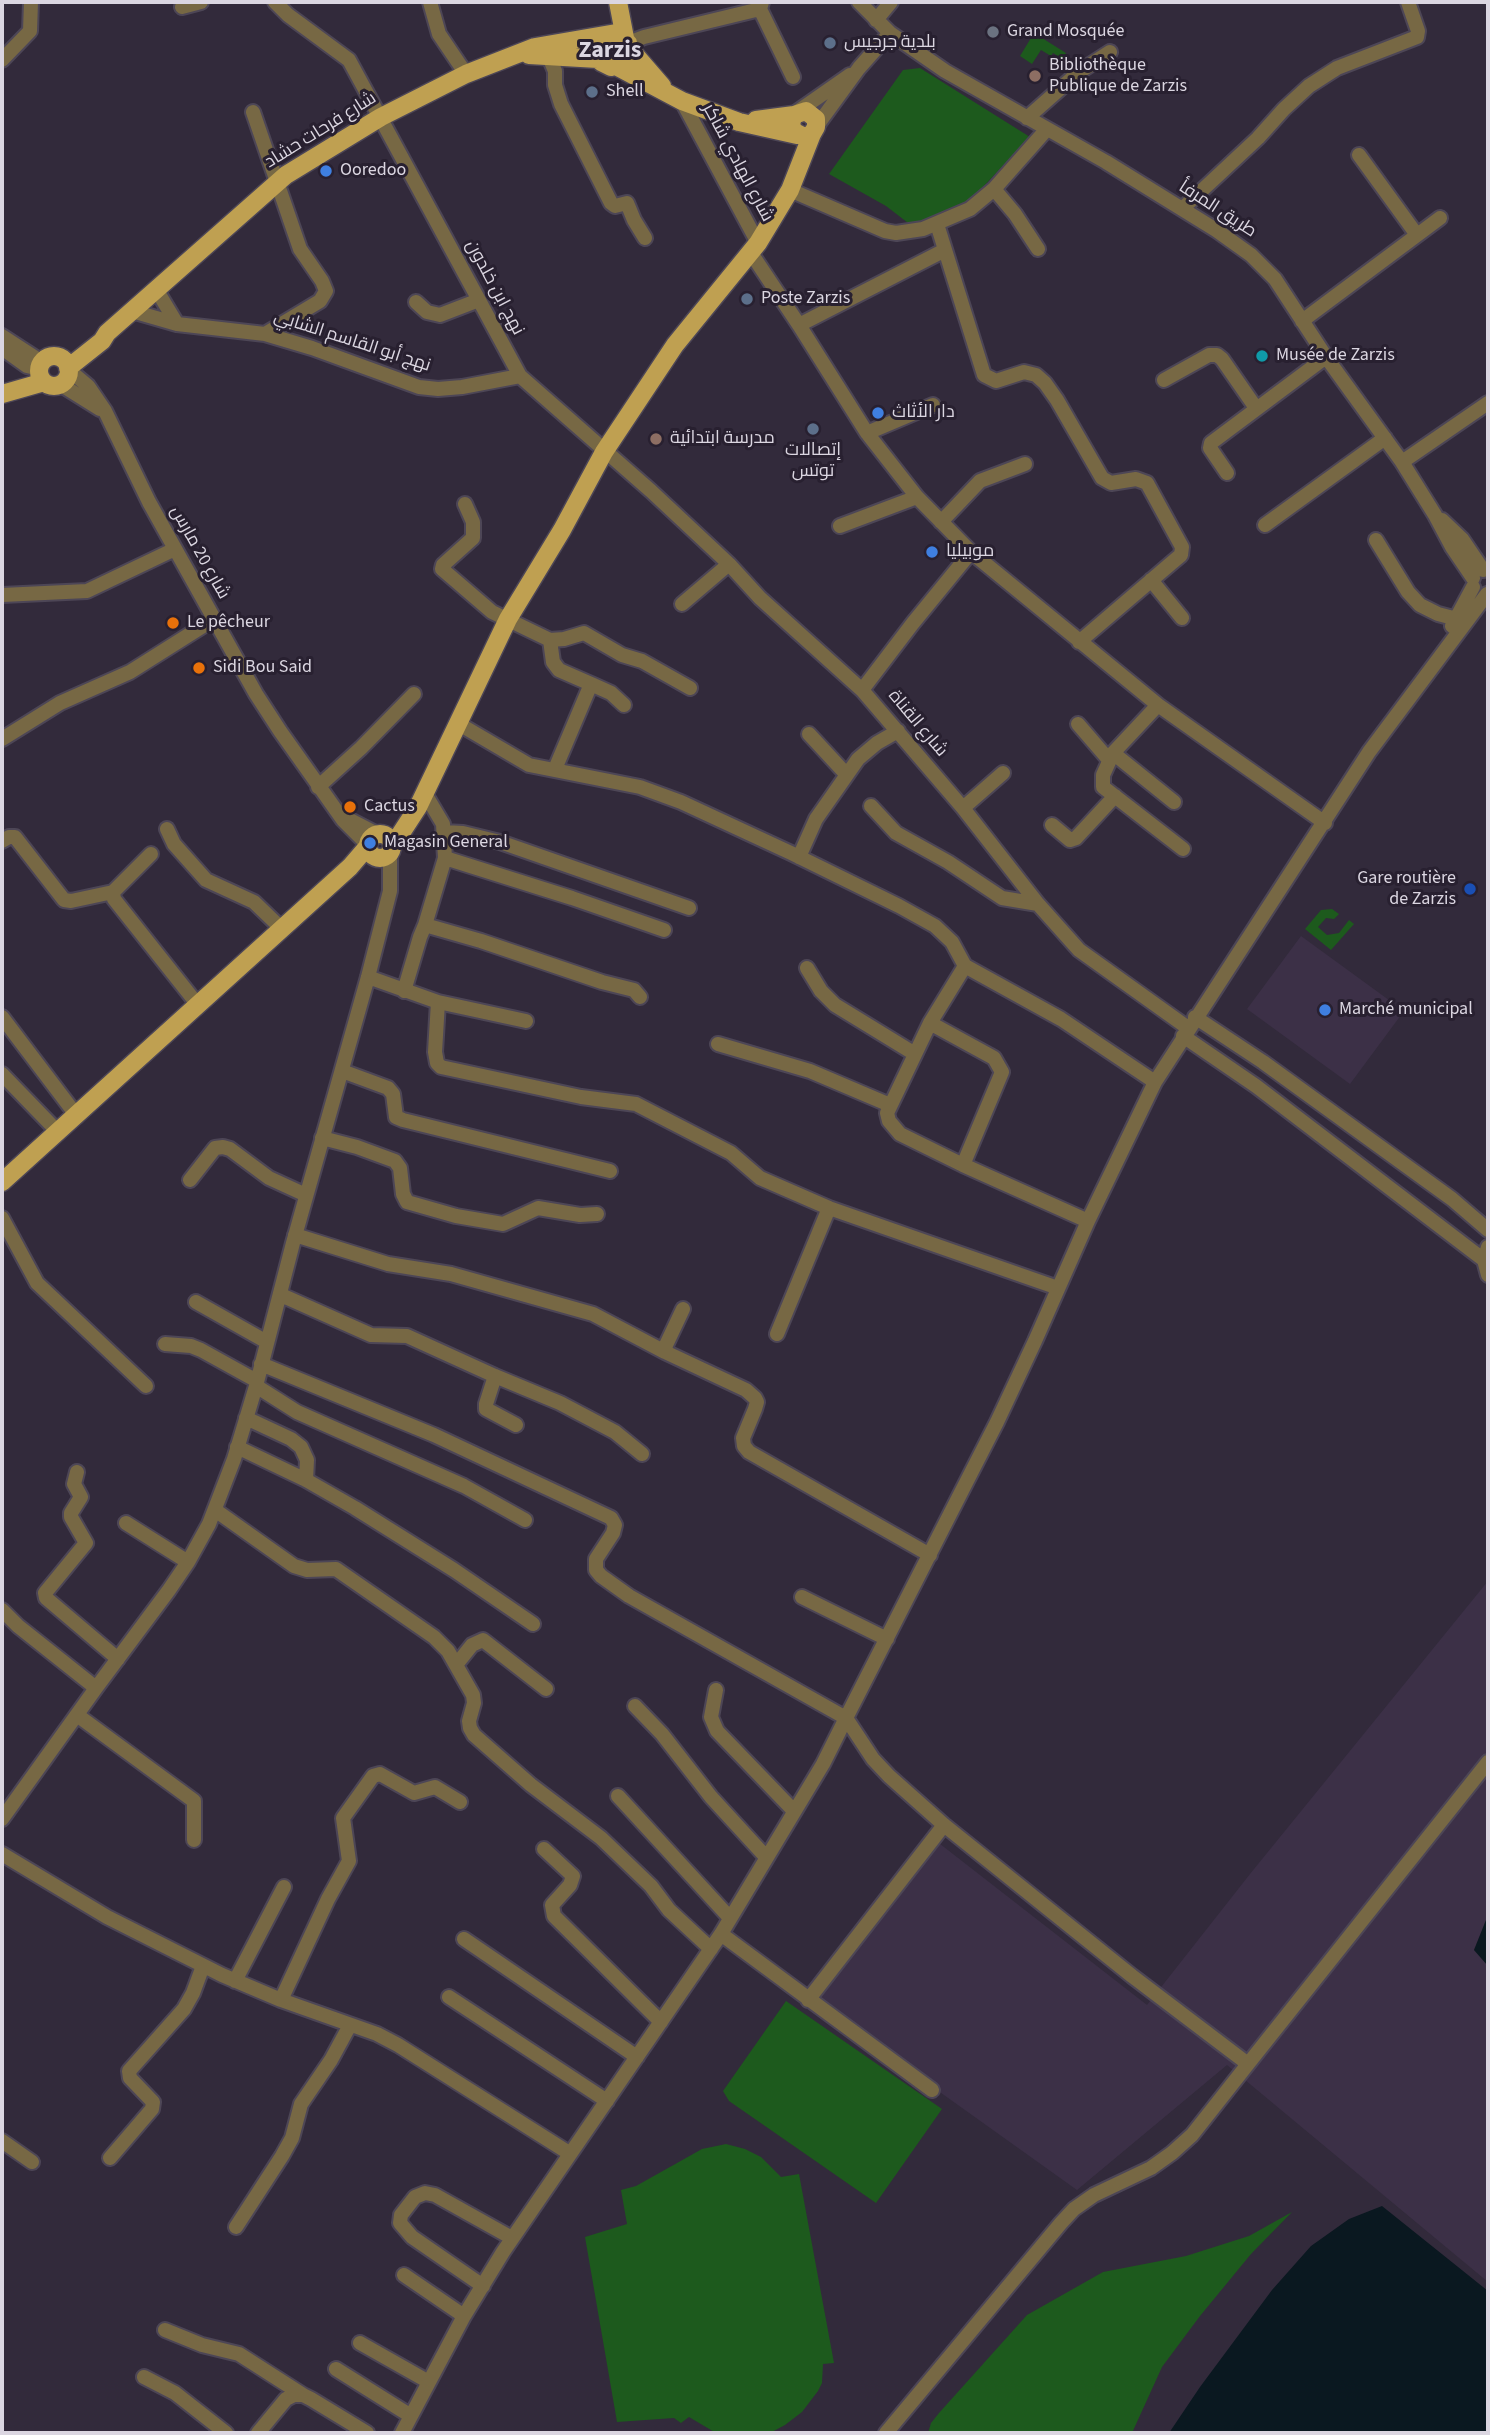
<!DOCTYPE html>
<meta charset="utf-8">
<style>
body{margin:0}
#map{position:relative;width:1490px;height:2435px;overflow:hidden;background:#322a3b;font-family:"Source Sans 3",sans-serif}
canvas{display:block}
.frame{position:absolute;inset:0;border:4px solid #dbd6e1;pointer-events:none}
</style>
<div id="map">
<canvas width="1490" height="2435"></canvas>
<div class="frame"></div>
</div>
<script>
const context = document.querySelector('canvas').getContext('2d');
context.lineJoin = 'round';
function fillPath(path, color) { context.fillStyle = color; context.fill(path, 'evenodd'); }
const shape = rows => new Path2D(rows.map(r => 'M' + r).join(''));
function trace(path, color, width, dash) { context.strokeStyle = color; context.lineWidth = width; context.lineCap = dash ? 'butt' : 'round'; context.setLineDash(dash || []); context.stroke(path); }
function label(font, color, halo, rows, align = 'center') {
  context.font = font + ' "Source Sans 3",Cairo,sans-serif'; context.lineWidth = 6; context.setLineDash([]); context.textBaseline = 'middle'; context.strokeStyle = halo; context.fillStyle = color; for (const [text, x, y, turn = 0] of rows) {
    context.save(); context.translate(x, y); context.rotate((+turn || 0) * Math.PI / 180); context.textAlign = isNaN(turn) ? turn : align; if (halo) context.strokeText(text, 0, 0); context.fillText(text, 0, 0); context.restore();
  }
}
const built = shape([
 [1301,936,1404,1011,1350,1084,1247,1009],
 [1488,1581,1488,1915,1474,1950,1488,1966,1488,2282,1227,2065,1077,2190,811,2000,935,1840,1147,2005,1250,1874]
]);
const green = shape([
 [1034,33,1066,53,1063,59,1053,53,1051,56,1041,50,1032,64,1020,56],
 [920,68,1030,137,967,204,912,226,886,206,829,174,903,70],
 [1332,909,1339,914,1334,919,1326,918,1318,927,1327,935,1339,933,1349,920,1354,924,1331,950,1305,929,1321,910],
 [786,2001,942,2109,876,2203,729,2101,723,2091],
 [726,2144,745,2149,761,2157,781,2177,799,2174,834,2363,823,2364,822,2383,818,2391,802,2412,785,2425,770,2433,716,2433,689,2417,681,2423,674,2418,617,2422,585,2237,627,2224,621,2190,636,2186,702,2149],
 [1292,2212,1251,2254,1200,2316,1162,2367,1132,2433,928,2433,931,2423,939,2413,1027,2315,1103,2272,1186,2256,1249,2236]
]);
const water = shape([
 [1488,1915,1488,1966,1474,1950],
 [1382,2206,1488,2291,1488,2433,1169,2433,1200,2387,1272,2290,1311,2246,1349,2219]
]);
const minor = shape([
 [275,2,288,15,349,60,520,376,651,491,729,564,760,598,862,690,963,808,1038,904,1079,950,1188,1028],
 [430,2,439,34,466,74],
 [859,2,890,33,945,71,1106,162,1216,230,1251,255,1275,279,1326,357,1402,462,1435,515,1452,547,1473,578],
 [182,7,201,2],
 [760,9,793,77],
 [876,20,891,2],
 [628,43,644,37,760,9,762,2],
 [549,57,555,71,555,85,561,104,611,203,615,206,627,203,634,220,645,238],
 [2,60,30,31,31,2],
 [682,101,758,243],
 [253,112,300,249,322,281,326,291,320,301,265,334],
 [797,112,850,75],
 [1027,118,1079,72,1110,52],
 [816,127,859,68,890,33],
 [1359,155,1417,235],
 [994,189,1015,214,1038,249],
 [790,190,885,231,896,233,923,229,970,209,994,189,1047,129],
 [1182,209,1258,138,1284,109,1309,86,1337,68,1417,37,1418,31,1408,2],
 [937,224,984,375,996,381,1024,372,1036,375,1045,383,1057,400,1102,478,1111,483,1136,479,1147,483,1182,547,1181,555,1175,560,1079,642],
 [751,253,799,325,867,433,917,497,971,552,1158,705,1325,823],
 [156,289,177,324],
 [416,302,427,312,440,315,479,300],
 [132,311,177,324,265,334,312,348,419,387,438,389,462,387,520,376],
 [1302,321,1440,218],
 [799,325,945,250],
 [2,336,42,362],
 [2,348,27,366,39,369],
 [69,370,88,386,105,411,149,502,256,694,280,731,343,820,368,845],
 [1164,380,1209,355,1217,355,1222,359,1256,408],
 [60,384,100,409],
 [867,433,933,405],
 [1402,462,1488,403],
 [1227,473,1210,448,1211,443,1326,357],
 [465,504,473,522,473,538,443,565,442,569,492,612,550,640,564,639,584,633,622,655,642,661,690,688],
 [1442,520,1462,539,1483,570],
 [941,522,980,481,1025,464],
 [1265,525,1385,438],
 [840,526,917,497],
 [1376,540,1408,592,1420,605,1438,614,1457,619],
 [1151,580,1182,618],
 [2,595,87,591,175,549],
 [682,604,729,564],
 [1452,626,1473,587],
 [550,640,553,662,559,670,591,684,555,769],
 [591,684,611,693,624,705],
 [862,690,913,623,971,552],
 [1158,705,1113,753,1103,775,1103,787,1183,849],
 [459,724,529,765,640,787,681,802,791,853,899,906,935,926,952,942,965,966],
 [1078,724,1109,760],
 [809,734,846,774],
 [2,739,60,703,130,672,214,619],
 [1113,753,1174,802],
 [318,787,361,748,414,694],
 [424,792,443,824,445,858],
 [871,806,896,833,948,862,1002,898,1038,904],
 [963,808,1003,773],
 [348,819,377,834],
 [1052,825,1070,840,1076,838,1115,796],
 [167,829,174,844,206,880,254,902,282,929],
 [444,832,463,833,500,842,689,908],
 [2,841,9,837,15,837,64,900,71,901,113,892],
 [151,854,113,892,114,899,198,1005],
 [799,857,816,819,858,759,877,743,898,731],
 [425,925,445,858,572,898,664,930],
 [807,968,821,991,835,1005,915,1054],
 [368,977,438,1002,435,1052,437,1063,441,1067,581,1097,636,1104,731,1153,760,1178,829,1208,777,1334],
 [404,991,420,937,425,925,481,941,602,982,634,990,640,997],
 [438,1002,526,1021],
 [2,1017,77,1116],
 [1195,1017,1263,1062,1452,1199,1488,1230],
 [930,1023,994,1058,1002,1072,963,1165,900,1134,889,1121,887,1113,930,1023,965,966,1061,1019,1155,1082],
 [1183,1036,1256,1086,1484,1260],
 [718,1044,810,1071,890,1105],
 [342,1071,388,1088,393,1094,396,1117,403,1120,610,1171],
 [2,1074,58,1132],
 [322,1138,357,1147,395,1161,400,1168,403,1194,407,1202,456,1216,503,1224,538,1208,580,1215,597,1214],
 [963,1165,1088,1221],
 [190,1180,215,1148,223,1147,230,1149,269,1178,306,1195],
 [829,1208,1058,1288],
 [2,1218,37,1283,146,1386],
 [295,1235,388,1264,451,1274,593,1314,665,1352],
 [1488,1247,1484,1260,1488,1275],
 [281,1295,371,1335,407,1336,495,1376,560,1403,615,1432,642,1454],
 [196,1302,267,1342],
 [683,1309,666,1345,665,1352,746,1390,755,1398,757,1402,755,1409,743,1438,744,1446,749,1452,930,1555],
 [165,1344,191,1346,201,1350,257,1381],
 [261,1364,434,1435,611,1518,615,1525,613,1533,596,1559,596,1570,601,1576,629,1596,846,1718,823,1764,721,1934,503,2252,464,2316,402,2433],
 [495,1376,486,1404,486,1409,516,1425],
 [256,1386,297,1412,464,1486,525,1520],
 [246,1418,291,1439,301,1447,307,1460,306,1480],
 [237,1447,306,1480,355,1508,454,1570,533,1624],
 [77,1472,74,1484,81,1497,71,1513,71,1517,86,1543,45,1593,46,1598,118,1659],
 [215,1510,294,1566,307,1570,336,1569,434,1637,448,1651,473,1695,474,1703,469,1721,470,1728,474,1735,531,1785,601,1838,651,1886,669,1910,711,1949],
 [126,1523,188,1562],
 [802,1597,887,1639],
 [2,1610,18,1626,96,1688],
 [456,1665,472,1645,483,1640,546,1689],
 [716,1690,711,1717,717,1731,794,1811],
 [635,1706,662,1734,711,1797,766,1857],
 [77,1715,194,1801,194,1840],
 [618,1796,730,1918],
 [2,1819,96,1688,169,1590,188,1562,209,1524,234,1459,256,1386,293,1243,368,977,390,891,390,853],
 [544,1849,573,1876,570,1885,552,1905,554,1916,661,2022],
 [2,1854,107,1917,222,1975,281,2000,377,2034,398,2045,569,2153],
 [721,1934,932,2090],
 [464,1939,637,2057],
 [235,1981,284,1887],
 [449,1997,607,2101],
 [281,2000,328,1899,349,1861,343,1818,373,1776,380,1774,414,1793,435,1787,460,1802],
 [808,2000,944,1825],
 [1248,2064,1488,1762],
 [2,2141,32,2162],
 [110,2158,152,2109,153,2102,130,2078,129,2071,184,2009,193,1993,203,1966],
 [236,2227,282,2156,292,2138,301,2104,331,2060,350,2025],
 [404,2275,464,2316],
 [483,2286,412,2237,400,2223,401,2215,415,2197,425,2193,435,2195,512,2238],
 [165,2330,202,2345,239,2354,303,2395],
 [360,2343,429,2382],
 [336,2369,411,2416],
 [144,2377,175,2393,226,2433],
 [258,2433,286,2399,294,2395,303,2395,311,2399,367,2433],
 [886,2433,1061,2223,1074,2209,1094,2195,1151,2168,1172,2153,1192,2135,1248,2064,1132,1976,944,1825,889,1776,873,1759,846,1718,997,1422,1035,1341,1088,1221,1155,1082,1369,752,1487,594]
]);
const major = shape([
 [618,2,625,38],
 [630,49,662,86],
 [529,55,598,59],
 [616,66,682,101,739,122,797,135],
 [756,120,794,115,806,111,816,119,816,127,812,134,804,137,793,131,791,123,794,115],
 '39 371a15 15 0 1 1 30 0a15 15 0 1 1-30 0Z',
 [68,368,102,341,107,333,286,175,381,117,466,74,535,47,616,33,628,43,629,53,625,62,611,67,601,62,596,52,598,42,601,38],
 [2,394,44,382],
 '368 846a12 12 0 1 1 24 0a12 12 0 1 1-24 0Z',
 [392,847,418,807,508,619,562,530,604,452,675,345,758,243,790,190,812,134],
 [2,1182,350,867,368,846]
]);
const markers = [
 [993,32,7,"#6b7280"],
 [830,43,7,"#5c6f8a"],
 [1035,76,7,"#8d6e63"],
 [592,92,7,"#5c6f8a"],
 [326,171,7,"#3f7fe0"],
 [747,299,7,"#5c6f8a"],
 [1262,356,7,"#0f9aa8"],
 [878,413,7,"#3f7fe0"],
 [813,429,7,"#5c6f8a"],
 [656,439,7,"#8d6e63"],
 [932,552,7,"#3f7fe0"],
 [173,623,7,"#e8710a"],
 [199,668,7,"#e8710a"],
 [350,807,7,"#e8710a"],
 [370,843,7,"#3f7fe0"],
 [1470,889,7,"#1a4fb4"],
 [1325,1010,7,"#3f7fe0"]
];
const poiNames = [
 ["Grand Mosquée",1007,32],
 ["بلدية جرجيس",844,43],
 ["Bibliothèque",1049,66],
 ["Publique de Zarzis",1049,87],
 ["Shell",606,92],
 ["Ooredoo",340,171],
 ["Poste Zarzis",761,299],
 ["Musée de Zarzis",1276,356],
 ["دار الأثاث",892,413],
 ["مدرسة ابتدائية",670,439],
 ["إتصالات",813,451,"center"],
 ["توتس",813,472,"center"],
 ["موبيليا",946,552],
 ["Le pêcheur",187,623],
 ["Sidi Bou Said",213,668],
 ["Cactus",364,807],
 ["Magasin General",384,843],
 ["Gare routière",1456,879,"right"],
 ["de Zarzis",1456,900,"right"],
 ["Marché municipal",1339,1010]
];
const streetNames = [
 ["شارع فرحات حشاد",321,131,-32],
 ["شارع الهادي شاكر",737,163,62],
 ["طريق المرفأ",1217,210,33],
 ["نهج ابن خلدون",494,288,62],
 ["نهج أبو القاسم الشابي",352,342,18],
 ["شارع 20 مارس",199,553,61],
 ["شارع القناة",917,724,50]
];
const districtNames = [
 ["Zarzis",610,52]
];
fillPath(built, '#3c3047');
fillPath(green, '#1d5a1d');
fillPath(water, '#0a1820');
trace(minor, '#4d4656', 18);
trace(major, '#4d4656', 21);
trace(minor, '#776844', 14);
trace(major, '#bfa051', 18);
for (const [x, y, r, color] of markers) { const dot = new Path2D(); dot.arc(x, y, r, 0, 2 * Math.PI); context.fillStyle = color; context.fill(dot); trace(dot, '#282030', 2.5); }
label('18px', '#dbd6e1', '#282030', poiNames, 'left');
label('18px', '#dbd6e1', '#282030', streetNames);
label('bold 24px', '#dbd6e1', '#282030', districtNames);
</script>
